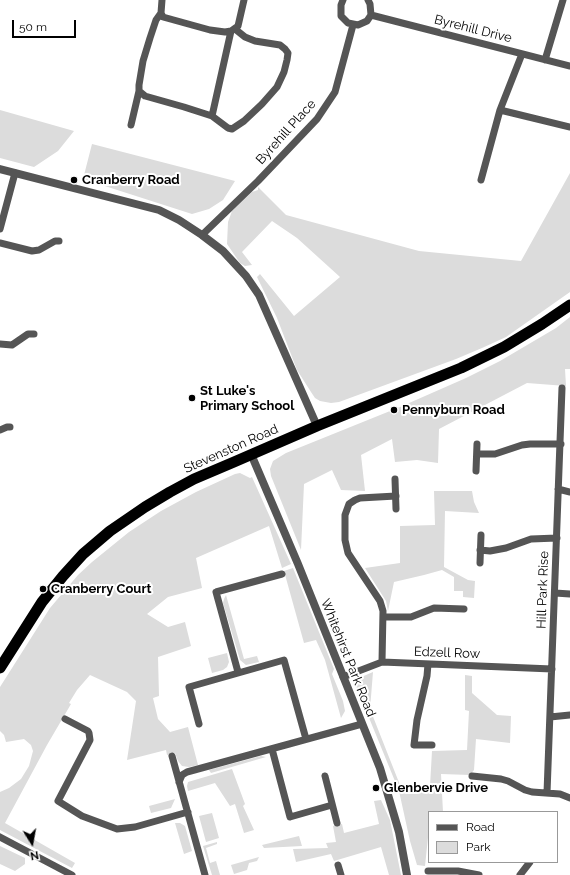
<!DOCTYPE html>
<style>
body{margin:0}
#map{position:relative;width:570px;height:875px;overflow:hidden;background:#fff;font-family:Raleway,sans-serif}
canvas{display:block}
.legend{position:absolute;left:428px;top:811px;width:130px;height:52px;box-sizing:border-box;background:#fff;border:1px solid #999;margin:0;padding:5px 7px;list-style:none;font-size:12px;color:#000}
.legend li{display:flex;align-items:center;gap:8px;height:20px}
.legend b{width:20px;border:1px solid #999}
.north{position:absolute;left:12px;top:823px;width:40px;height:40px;-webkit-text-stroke:3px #fff;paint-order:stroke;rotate:169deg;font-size:11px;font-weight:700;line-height:16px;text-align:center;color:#000}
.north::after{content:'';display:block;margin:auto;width:14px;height:18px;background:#000;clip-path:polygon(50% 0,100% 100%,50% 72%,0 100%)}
.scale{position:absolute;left:12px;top:20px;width:64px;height:18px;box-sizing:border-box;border:2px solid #000;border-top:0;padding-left:5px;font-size:12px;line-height:14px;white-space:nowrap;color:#000;-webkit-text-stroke:3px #fff;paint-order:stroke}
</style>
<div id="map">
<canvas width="570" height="875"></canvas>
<ul class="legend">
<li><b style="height:5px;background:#555"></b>Road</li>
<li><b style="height:11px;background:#dcdcdc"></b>Park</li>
</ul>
<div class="north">N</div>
<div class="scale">50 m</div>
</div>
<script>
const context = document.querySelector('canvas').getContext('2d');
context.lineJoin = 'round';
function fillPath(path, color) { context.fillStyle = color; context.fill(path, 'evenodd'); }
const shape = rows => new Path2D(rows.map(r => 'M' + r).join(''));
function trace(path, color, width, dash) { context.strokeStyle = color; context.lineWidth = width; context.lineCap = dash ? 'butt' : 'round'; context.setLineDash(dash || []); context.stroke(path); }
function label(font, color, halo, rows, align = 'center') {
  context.font = font + ' Raleway,sans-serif'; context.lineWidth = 4; context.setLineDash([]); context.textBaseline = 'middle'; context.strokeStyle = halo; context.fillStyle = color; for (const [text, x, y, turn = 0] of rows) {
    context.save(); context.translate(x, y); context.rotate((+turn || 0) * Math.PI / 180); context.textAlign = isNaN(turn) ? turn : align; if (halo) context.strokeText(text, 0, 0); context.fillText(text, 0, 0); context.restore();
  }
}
const green = shape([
 [0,110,74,131,58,151,34,167,0,158],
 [92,144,235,181,223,200,209,209,192,214,83,179],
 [570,173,570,292,506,337,482,348,456,359,339,402,331,403,320,401,315,398,311,392,297,370,277,318,257,277,260,274,294,316,340,277,297,238,272,221,242,252,252,265,245,266,240,263,227,244,228,222,232,211,252,192,258,190,258,187,286,215,419,251,521,261],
 [570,317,570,369,565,369,566,386,527,383,439,429,438,463,417,460,395,462,392,439,361,455,365,491,341,490,332,470,304,484,301,550,271,476,270,469,273,461,286,453,400,407,466,378,500,361,556,328],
 [240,473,250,478,252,477,291,564,282,568,269,526,196,558,202,588,168,597,147,614,168,627,185,622,191,646,158,657,159,696,153,698,158,719,170,732,188,727,198,765,189,767,182,766,178,761,175,753,167,755,166,750,127,760,136,701,127,692,90,675,77,690,69,703,71,704,47,745,5,823,75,863,72,868,0,830,0,792,9,788,21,779,29,766,33,751,31,745,24,739,6,742,4,735,0,731,0,687,50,608,78,575,92,562,129,532,161,511,196,492,235,474],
 [434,491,472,491,474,502,479,513,445,511,444,567,468,580,475,581,474,598,463,597,463,591,454,591,454,577,442,570,424,575,394,582,388,611,386,601,365,568,400,563,400,526,435,525],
 [293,568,334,669,332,674,343,701,345,711,341,718,325,660,316,640,304,643,284,571],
 [226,595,244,659,257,656,259,662,246,665,240,660,223,603,224,599],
 [227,653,229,662,227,667,223,670,212,673,208,658],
 [373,672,370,709,400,785,430,786,432,751,467,750,469,711,465,710,465,675,472,676,472,693,497,715,511,716,510,743,476,739,474,770,470,775,441,774,443,812,429,812,429,828,425,866,417,865,410,841,399,791,356,686,357,682,359,678],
 [261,756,266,757,211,773,209,770],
 [232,769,245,804,243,806,254,830,244,833,235,804,230,806,215,783,188,791,187,786,188,782],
 [175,799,171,808,151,813,149,806],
 [381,800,390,820,401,875,389,875,381,847,334,861,331,854,296,862,293,849,328,848,326,843,336,842,333,826,342,824,344,833,379,824,374,801],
 [212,813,219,838,206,842,199,816],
 [175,823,180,823,185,826,192,851,184,854],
 [299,836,302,846,264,848,262,845],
 [217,842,217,844,206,848,210,863,216,861,220,875,212,875,203,846],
 [0,846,25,858,25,864,15,871,0,864],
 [259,857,257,861,249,863,247,870,234,874,231,865]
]);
const minor = shape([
 [162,0,161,13,163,17,210,30,225,32,231,31,238,26,244,0],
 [343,0,341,5,341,16,348,23,358,25,367,21,371,15,370,4,368,0],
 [161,13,156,20,150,38,143,61,139,85,139,91,145,96,184,107,212,116,228,128,232,129,244,121,262,104,277,87,284,72,287,60,288,53,285,49,280,45,255,41,245,37,235,29],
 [371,15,570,66],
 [545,60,563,0],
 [500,110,570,127],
 [212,116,231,31],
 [131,125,139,91],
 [481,180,500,110,522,54],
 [0,229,15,173],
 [202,235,258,181,317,119,335,92,353,25],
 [0,243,32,251,39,250,55,241,59,241],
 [0,344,12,345,28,334,34,334],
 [0,430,7,427,10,427],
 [477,454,495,454,522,445,530,444,561,444],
 [476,471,477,444],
 [395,479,396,509],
 [558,489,570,492],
 [480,550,490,551,506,548,531,539,557,538],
 [480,563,481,535],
 [555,593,570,594],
 [384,617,411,617,434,608,464,609],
 [382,662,383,611,380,601,348,553,345,540,345,515,349,504,355,500,360,498,396,496],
 [428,664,427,676,417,720,414,745,432,745],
 [238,672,216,592,282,574],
 [343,677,382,662,552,669],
 [550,717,570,715],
 [65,719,88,731,89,733,90,740,58,801,82,816,117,829,135,827,188,812],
 [199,724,189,687,284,660,306,739],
 [272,749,290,817,332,805],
 [172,756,205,875],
 [325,776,337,823],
 [472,776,501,779,508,781,525,790,532,792,560,794,570,798],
 [179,782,182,775,187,772,362,724],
 [547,793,562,388],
 [0,837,72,875],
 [338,865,341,875],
 [428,871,458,871,479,875],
 [520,875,530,862]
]);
const tertiary = shape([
 [0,169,159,210,179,220,202,235,223,251,246,276,259,295,317,426],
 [251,454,298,564,380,768,399,832,407,875]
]);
const trunk = shape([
 [0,668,42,602,63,576,83,554,110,531,145,507,170,492,194,479,234,462,317,426,461,368,504,347,542,324,570,305]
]);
const markers = [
 [74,180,4,"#000"],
 [192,398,4,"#000"],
 [394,410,4,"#000"],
 [43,589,4,"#000"],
 [376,788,4,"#000"]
];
const streetNames = [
 ["Byrehill Drive",473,29,14],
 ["Byrehill Place",286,132,-48],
 ["Stevenston Road",231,449,-24],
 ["Hill Park Rise",543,590,-88],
 ["Edzell Row",447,653,2],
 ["Whitehirst Park Road",348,658,68]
];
const poiNames = [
 ["Cranberry Road",82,180],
 ["St Luke's",200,391],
 ["Primary School",200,406],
 ["Pennyburn Road",402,410],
 ["Cranberry Court",51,589],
 ["Glenbervie Drive",384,788]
];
fillPath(green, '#dcdcdc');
trace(minor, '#555', 7);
trace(tertiary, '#555', 8);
trace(trunk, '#000', 11);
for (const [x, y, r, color] of markers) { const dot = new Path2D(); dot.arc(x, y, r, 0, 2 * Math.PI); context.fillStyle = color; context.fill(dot); trace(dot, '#fff', 1.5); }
label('13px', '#000', '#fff', streetNames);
label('bold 13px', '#000', '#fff', poiNames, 'left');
</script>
